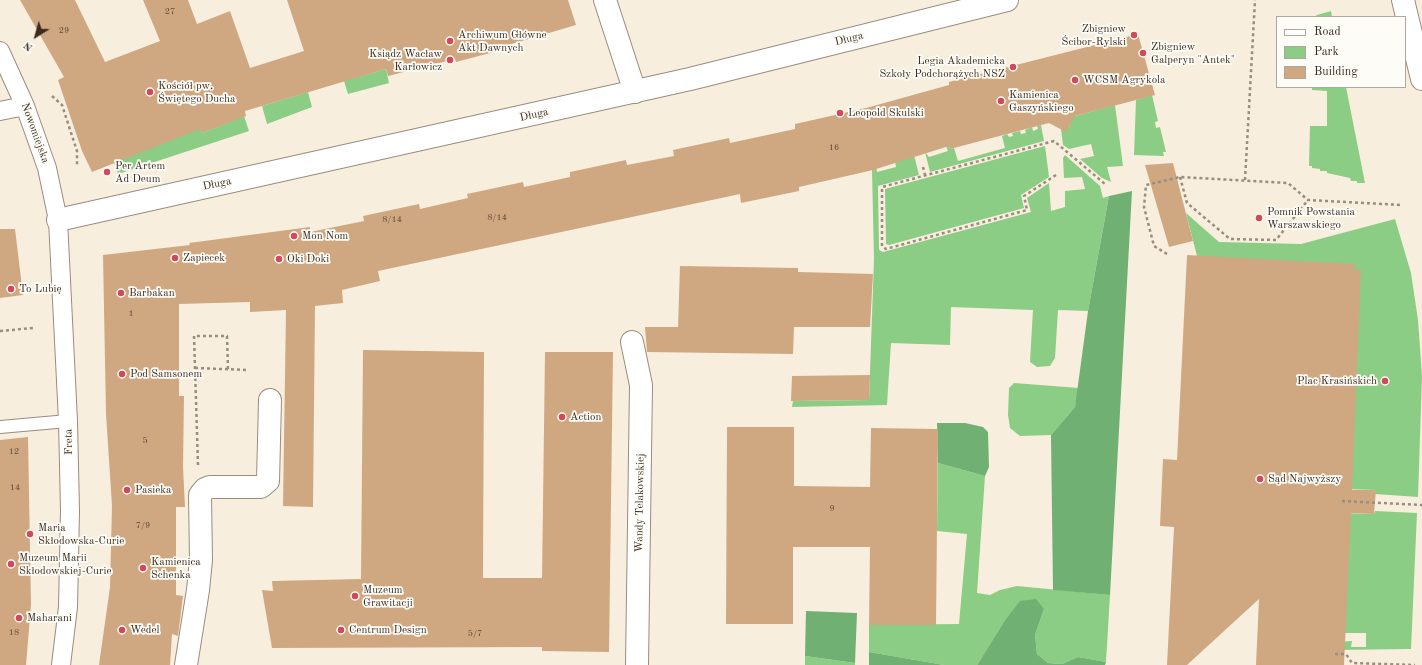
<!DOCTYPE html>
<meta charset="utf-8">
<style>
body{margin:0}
#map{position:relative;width:1422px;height:665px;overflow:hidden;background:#f8eede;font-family:"Old Standard TT",serif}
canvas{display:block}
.legend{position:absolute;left:1276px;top:16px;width:130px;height:72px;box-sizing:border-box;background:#fdfcf7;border:1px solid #afa8a0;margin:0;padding:5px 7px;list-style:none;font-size:12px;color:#3b2a1e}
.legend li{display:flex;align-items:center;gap:8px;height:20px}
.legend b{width:20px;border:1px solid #afa8a0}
.north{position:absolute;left:16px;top:16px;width:40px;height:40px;-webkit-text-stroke:3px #fdfcf7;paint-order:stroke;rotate:217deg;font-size:11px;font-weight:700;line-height:16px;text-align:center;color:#3b2a1e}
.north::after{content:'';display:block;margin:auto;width:14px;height:18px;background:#3b2a1e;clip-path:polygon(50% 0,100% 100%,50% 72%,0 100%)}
</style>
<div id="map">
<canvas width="1422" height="665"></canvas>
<ul class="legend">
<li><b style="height:5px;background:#fff"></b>Road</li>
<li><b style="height:11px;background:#8bcd85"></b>Park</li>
<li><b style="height:11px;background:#cfa882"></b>Building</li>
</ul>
<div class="north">N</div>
</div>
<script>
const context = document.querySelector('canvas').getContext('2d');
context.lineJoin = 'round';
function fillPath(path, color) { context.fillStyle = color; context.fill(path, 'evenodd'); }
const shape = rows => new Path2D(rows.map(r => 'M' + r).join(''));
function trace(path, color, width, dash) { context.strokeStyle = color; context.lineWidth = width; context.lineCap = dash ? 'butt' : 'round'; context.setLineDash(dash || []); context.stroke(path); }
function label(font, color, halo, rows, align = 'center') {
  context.font = font + ' "Old Standard TT",serif'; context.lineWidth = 3.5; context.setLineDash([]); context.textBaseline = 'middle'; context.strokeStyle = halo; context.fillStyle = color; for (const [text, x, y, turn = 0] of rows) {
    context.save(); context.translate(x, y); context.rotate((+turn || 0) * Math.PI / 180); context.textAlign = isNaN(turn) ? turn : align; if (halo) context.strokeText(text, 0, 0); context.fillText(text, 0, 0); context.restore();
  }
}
const green = shape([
 [1331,11,1332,17,1315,17,1317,15],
 [386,69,389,83,348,94,344,81],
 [1312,87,1346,87,1365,183,1357,183,1357,181,1351,181,1350,178,1327,173,1327,171,1320,171,1320,169,1312,168,1312,166,1309,166,1310,126,1327,126,1327,91,1312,90],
 [308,92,312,107,267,124,262,106],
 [1152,95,1158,121,1155,122,1156,128,1160,127,1166,152,1163,152,1164,156,1134,155,1136,100],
 [1115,105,1123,166,1107,167,1111,182,1102,178,1080,159,1094,156,1091,144,1069,149,1063,145,1061,129,1069,127,1072,117],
 [244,116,249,131,118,174,114,162,200,128,202,133],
 [1041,125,1044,141,930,172,925,152,929,157,948,151,946,146,949,145,950,149,954,148,958,161,1005,148,1002,136,1007,134,1009,137,1013,136,1012,133,1020,131,1021,134,1026,133,1025,130,1032,127,1033,131,1038,129,1037,126],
 [1045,146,1049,177,1021,195,1024,208,889,245,886,244,885,189],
 [914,155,919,175,878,186,879,250,883,252,1031,212,1027,198,1049,183,1051,211,1065,207,1065,191,1085,189,1082,177,1064,178,1063,158,1065,155,1100,186,1103,198,1109,196,1088,311,1058,310,1055,358,1050,366,1037,367,1030,362,1033,310,951,307,950,345,891,343,887,405,792,407,793,401,869,400,874,259,872,170,876,166,877,172,896,167,895,161],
 [1186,213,1219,242,1301,244,1395,219,1411,273,1418,320,1422,376,1418,497,1375,494,1376,490,1342,489,1197,256],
 [1014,383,1079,388,1075,407,1051,435,1020,436,1010,428,1008,415,1009,388],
 [938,463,985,476,977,593,990,595,1000,590,1017,586,1110,595,1106,662,1078,657,1062,664,1048,663,1037,654,1035,635,1044,609,1020,602,1005,620,977,665,944,665,869,652,869,625,959,624,967,534,937,531],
 [1375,511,1417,513,1411,649,1335,650,1335,642,1352,641,1351,647,1366,647,1366,633,1336,633,1341,513,1374,514],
 [805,656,855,663,855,665,805,665]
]);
const forest = shape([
 [1132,191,1110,595,1053,590,1051,435,1075,407,1088,311,1109,196],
 [937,423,965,423,983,427,988,432,989,467,985,476,938,463],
 [1036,599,1044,609,1035,635,1037,654,1048,663,1062,664,1078,657,1106,662,1105,665,977,665,1005,620,1020,601],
 [806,611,857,613,855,663,805,656],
 [869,652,944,665,869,665]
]);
const building = shape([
 [20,0,75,0,105,62,160,41,143,0,188,0,197,24,230,11,250,68,304,51,287,0,568,0,576,25,508,45,509,48,456,62,455,59,388,76,386,69,245,111,246,116,202,133,200,129,92,172,82,151,58,80,64,77],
 [1138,34,1155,95,1075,116,1066,132,1049,123,950,149,949,146,873,170,799,187,799,191,741,203,740,194,378,271,380,281,342,290,343,303,315,306,313,507,283,506,286,310,250,312,250,302,179,304,179,396,184,396,183,467,185,507,176,507,176,595,183,596,178,636,172,634,170,665,99,665,110,587,112,506,106,414,103,255,190,245,189,243,310,227,310,232,364,221,363,216,419,204,420,209,468,198,467,194,523,182,524,187,570,177,570,172,626,160,627,165,674,156,673,150,729,138,730,143,795,129,795,124,866,108,949,85,949,82],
 [1173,163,1193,241,1169,247,1145,165],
 [0,229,15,229,23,295,0,298],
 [1187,255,1355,264,1355,270,1361,270,1352,490,1376,490,1374,514,1351,513,1344,665,1256,665,1259,599,1187,665,1167,665,1174,527,1160,526,1162,481,1163,459,1177,460],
 [680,266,798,268,798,272,873,274,870,327,794,327,793,354,647,352,645,327,678,327],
 [363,350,484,352,483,578,542,578,545,352,613,352,609,652,542,651,542,647,272,648,262,590,273,591,272,581,361,579],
 [870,375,869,400,791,401,792,376],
 [727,427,794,427,794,486,870,487,871,428,938,429,936,625,869,625,870,547,793,547,793,624,726,624],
 [28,437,31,605,26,665,0,665,0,440]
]);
const path = shape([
 [52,96,62,105,77,151,77,167],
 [923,167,925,175],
 [1056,175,1024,196,1027,210,886,249,882,246,882,187,1054,141,1105,184],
 [1180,177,1187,203,1230,239,1276,240,1308,200],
 [1245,180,1255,0],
 [1167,254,1154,246,1144,207,1146,185,1180,177,1288,183,1308,200,1402,205],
 [0,331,33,328],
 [195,368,249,370],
 [198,465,194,336,227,336,228,369],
 [1342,501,1422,505],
 [1335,654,1346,654,1352,663,1415,665]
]);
const service = shape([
 [0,427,68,421]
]);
const pedestrian = shape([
 [0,51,25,106,47,168,58,220,68,421,70,511,68,607,61,665],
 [0,111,25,106]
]);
const minor = shape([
 [605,0,635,92],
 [58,220,690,79,1007,0],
 [632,342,641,385,637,665],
 [186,665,198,590,201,560,200,495,205,489,210,487,261,487,268,481,270,400]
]);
const tertiary = shape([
 [1403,0,1422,79]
]);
const markers = [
 [1134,35,4,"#d1495b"],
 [450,41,4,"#d1495b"],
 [1143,53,4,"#d1495b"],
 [450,60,4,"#d1495b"],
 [1013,67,4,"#d1495b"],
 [1075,80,4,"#d1495b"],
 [150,92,4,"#d1495b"],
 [1001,101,4,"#d1495b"],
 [840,113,4,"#d1495b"],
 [107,172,4,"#d1495b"],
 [1259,218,4,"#d1495b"],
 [294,236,4,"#d1495b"],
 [175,258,4,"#d1495b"],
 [279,259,4,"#d1495b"],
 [11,289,4,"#d1495b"],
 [121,293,4,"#d1495b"],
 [122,374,4,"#d1495b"],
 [1385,381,4,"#d1495b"],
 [562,417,4,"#d1495b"],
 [1260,479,4,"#d1495b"],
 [127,490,4,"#d1495b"],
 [30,534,4,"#d1495b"],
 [11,564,4,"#d1495b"],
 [143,568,4,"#d1495b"],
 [355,596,4,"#d1495b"],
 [19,618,4,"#d1495b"],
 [122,630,4,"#d1495b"],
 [341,630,4,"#d1495b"]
];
const numberNames = [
 ["27",170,12],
 ["29",64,31],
 ["16",834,148],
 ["8/14",497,218],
 ["8/14",392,220],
 ["1",131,314],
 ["5",145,441],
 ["12",14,452],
 ["14",15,488],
 ["9",832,509],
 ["7/9",143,526],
 ["18",14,633],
 ["5/7",475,634]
];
const poiNames = [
 ["Zbigniew",1126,29,"right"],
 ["Ścibor-Rylski",1126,42,"right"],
 ["Archiwum Główne",458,35],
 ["Akt Dawnych",458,48],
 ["Zbigniew",1151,47],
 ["Galperyn \"Antek\"",1151,60],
 ["Ksiądz Wacław",442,54,"right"],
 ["Karłowicz",442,67,"right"],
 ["Legia Akademicka",1005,61,"right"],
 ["Szkoły Podchorążych NSZ",1005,74,"right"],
 ["WCSM Agrykola",1083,80],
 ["Kościół pw.",158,86],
 ["Świętego Ducha",158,99],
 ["Kamienica",1009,95],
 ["Gaszyńskiego",1009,108],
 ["Leopold Skulski",848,113],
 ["Per Artem",115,166],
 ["Ad Deum",115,179],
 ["Pomnik Powstania",1267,212],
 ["Warszawskiego",1267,225],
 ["Mon Nom",302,236],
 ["Zapiecek",183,258],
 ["Oki Doki",287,259],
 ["To Lubię",19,289],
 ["Barbakan",129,293],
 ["Pod Samsonem",130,374],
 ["Plac Krasińskich",1377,381,"right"],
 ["Action",570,417],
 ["Sąd Najwyższy",1268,479],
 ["Pasieka",135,490],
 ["Maria",38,528],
 ["Skłodowska-Curie",38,541],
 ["Muzeum Marii",19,558],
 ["Skłodowskiej-Curie",19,571],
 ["Kamienica",151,562],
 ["Schenka",151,575],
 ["Muzeum",363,590],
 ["Grawitacji",363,603],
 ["Maharani",27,618],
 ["Wedel",130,630],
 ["Centrum Design",349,630]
];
const streetNames = [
 ["Długa",849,39,-14],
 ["Długa",534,115,-13],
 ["Nowomiejska",35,133,70],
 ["Długa",217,184,-12],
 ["Freta",69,442,-91],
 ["Wandy Telakowskiej",640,503,-89]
];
fillPath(green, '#8bcd85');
fillPath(forest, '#70b072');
fillPath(building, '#cfa882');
trace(service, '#9a8c7e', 14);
trace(pedestrian, '#9a8c7e', 20);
trace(minor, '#9a8c7e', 24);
trace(tertiary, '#9a8c7e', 24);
trace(path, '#9a8c7e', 2.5, [3, 3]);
trace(service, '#fff', 12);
trace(pedestrian, '#fff', 18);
trace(minor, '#fff', 22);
trace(tertiary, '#fff', 22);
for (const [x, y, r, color] of markers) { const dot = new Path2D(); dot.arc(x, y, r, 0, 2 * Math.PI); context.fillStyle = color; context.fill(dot); trace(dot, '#fdfcf7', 1.5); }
label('9px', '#604a37', null, numberNames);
label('11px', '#3b2a1e', '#fdfcf7', poiNames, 'left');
label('11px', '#3b2a1e', '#fdfcf7', streetNames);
</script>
